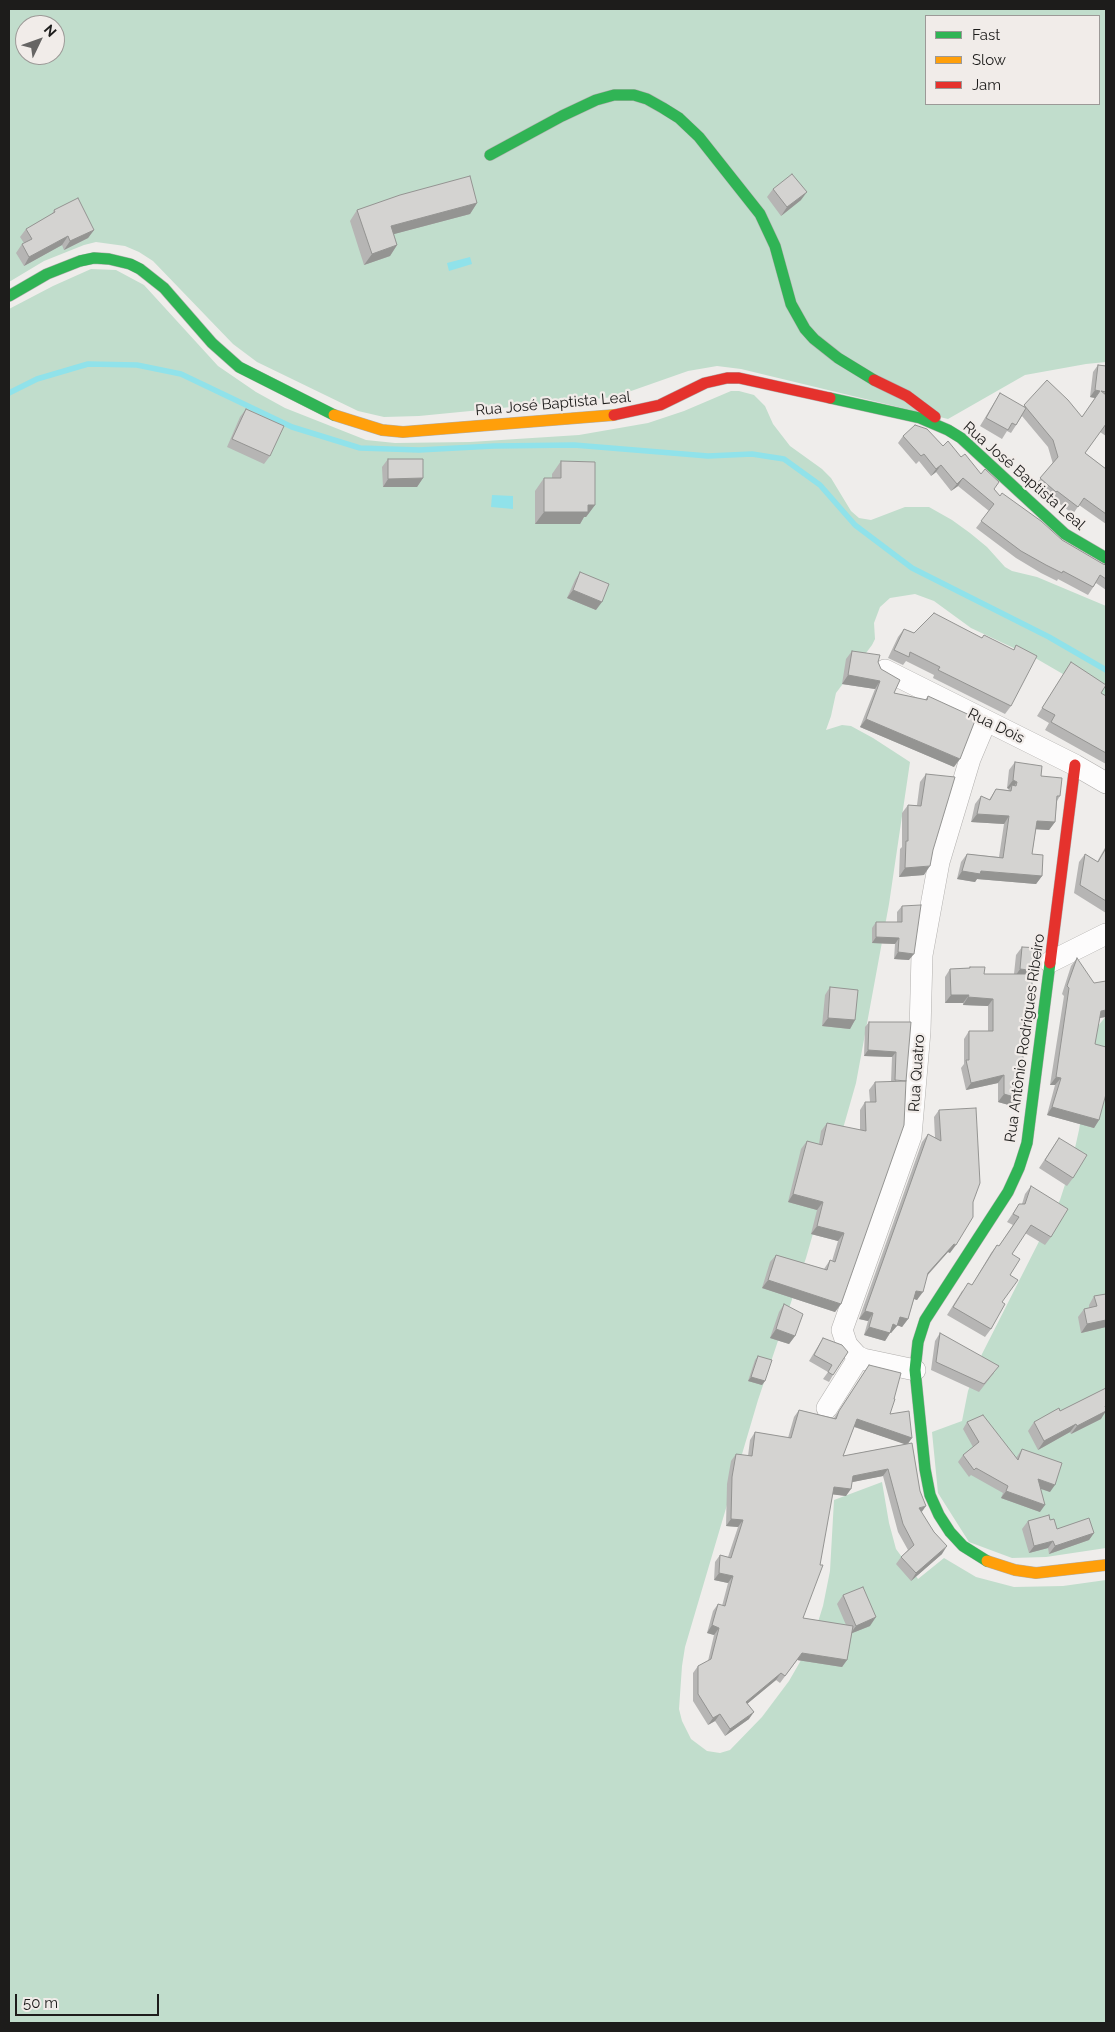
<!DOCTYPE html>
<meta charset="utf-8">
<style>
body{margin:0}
#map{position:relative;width:1115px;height:2032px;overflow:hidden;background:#efedeb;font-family:Raleway,sans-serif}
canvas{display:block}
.frame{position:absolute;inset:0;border:10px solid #1d1c1b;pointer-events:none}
.legend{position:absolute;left:925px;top:15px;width:175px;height:90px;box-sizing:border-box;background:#f1ece9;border:1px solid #9c9997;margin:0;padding:6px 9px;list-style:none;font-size:15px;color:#1d1c1b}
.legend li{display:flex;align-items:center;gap:10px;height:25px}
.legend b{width:25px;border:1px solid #9c9997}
.north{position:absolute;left:15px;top:15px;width:50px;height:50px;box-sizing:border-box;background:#f1ece9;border:1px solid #9c9997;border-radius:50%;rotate:48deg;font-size:14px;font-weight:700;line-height:20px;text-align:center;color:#1d1c1b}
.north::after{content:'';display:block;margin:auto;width:18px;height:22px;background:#666564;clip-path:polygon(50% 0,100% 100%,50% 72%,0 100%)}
.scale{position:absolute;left:15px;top:1994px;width:144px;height:22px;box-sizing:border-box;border:2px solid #1d1c1b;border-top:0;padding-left:6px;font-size:15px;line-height:18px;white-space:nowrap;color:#1d1c1b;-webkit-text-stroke:4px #f1ece9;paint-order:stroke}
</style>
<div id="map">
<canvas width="1115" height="2032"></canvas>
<div class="frame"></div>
<ul class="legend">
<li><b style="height:6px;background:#30b455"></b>Fast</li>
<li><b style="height:6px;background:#ff9f0a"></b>Slow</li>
<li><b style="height:6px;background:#e5322d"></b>Jam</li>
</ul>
<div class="north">N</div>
<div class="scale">50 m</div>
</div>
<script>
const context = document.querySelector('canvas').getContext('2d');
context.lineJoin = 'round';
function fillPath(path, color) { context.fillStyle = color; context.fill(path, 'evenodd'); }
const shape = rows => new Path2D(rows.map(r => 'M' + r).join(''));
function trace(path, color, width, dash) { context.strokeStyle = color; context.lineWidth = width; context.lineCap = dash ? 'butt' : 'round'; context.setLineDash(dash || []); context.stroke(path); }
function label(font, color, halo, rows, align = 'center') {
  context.font = font + ' Raleway,sans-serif'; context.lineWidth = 4.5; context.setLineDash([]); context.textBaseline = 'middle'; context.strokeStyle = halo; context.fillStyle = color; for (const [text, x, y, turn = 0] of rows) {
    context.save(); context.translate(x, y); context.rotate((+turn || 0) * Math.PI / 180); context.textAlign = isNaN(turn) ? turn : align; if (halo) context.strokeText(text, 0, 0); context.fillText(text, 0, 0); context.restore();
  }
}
const green = shape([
 [9,9,1106,9,1106,362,1086,364,1025,375,948,419,741,369,717,366,688,371,614,397,419,416,384,417,358,411,257,362,233,344,153,261,139,252,125,246,96,242,84,245,44,261,9,282],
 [926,16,1099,16,1099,104,926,104],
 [25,25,55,25,55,55,25,55],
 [91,269,116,270,144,285,218,366,256,392,285,408,366,440,395,443,470,442,579,435,648,423,684,411,731,391,739,391,754,395,765,406,773,424,790,446,822,469,831,478,851,511,859,518,871,520,905,507,929,507,952,520,970,533,987,547,1005,567,1012,571,1037,577,1106,606,1106,699,1037,659,971,628,934,601,915,594,890,598,880,607,874,623,875,639,872,645,836,693,831,716,826,730,842,725,851,726,873,738,910,762,889,904,856,1083,806,1258,758,1400,685,1647,682,1666,679,1709,682,1721,691,1739,707,1751,720,1753,730,1750,762,1717,789,1681,812,1641,823,1606,830,1571,834,1500,882,1482,889,1523,896,1549,918,1579,944,1558,976,1577,1014,1587,1063,1586,1106,1580,1106,2023,9,2023,9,309,53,286],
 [1106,1016,1106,1548,1046,1557,1012,1558,969,1542,938,1493,932,1432,962,1421,968,1391,982,1354,1060,1200,1071,1166,1079,1130,1095,1030]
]);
const water = shape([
 [470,257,472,264,449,271,447,263],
 [492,495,513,496,513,509,491,507]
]);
const stream = shape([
 [9,393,37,379,88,364,137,365,181,374,292,427,360,448,419,450,494,446,574,445,708,456,752,454,784,459,820,485,855,525,912,568,1049,637,1106,670]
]);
const street = shape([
 [885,670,1075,765,1106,783],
 [1050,962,1106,934],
 [915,1370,863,1359,857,1356,847,1345,842,1330,911,1136,920,1031,922,955,939,862,970,759,986,721],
 [827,1408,859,1357]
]);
const fast = shape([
 [490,155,562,116,596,100,614,95,634,95,647,99,663,108,679,118,699,137,760,214,775,246,791,304,805,329,814,339,838,358,874,380],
 [9,296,47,274,80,261,94,258,109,259,130,264,140,269,164,288,212,343,239,367,334,415],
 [830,398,920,418,948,430,961,438,1065,534,1106,558],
 [987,1561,963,1546,950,1532,939,1515,930,1495,925,1469,915,1370,918,1342,925,1320,1008,1192,1019,1168,1027,1143,1050,963]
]);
const slow = shape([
 [334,415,382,430,403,432,614,415],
 [987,1561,1015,1570,1036,1573,1106,1565]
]);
const jam = shape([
 [874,380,907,396,935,417],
 [614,415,660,405,705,383,727,378,739,378,830,398],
 [1050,963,1075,765]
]);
const wall = shape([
 [773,189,801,200,781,216,767,197],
 [477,203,470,214,394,234,397,245,390,256,364,265,350,221,357,210],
 [54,210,94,230,88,238,64,250,62,245,24,266,16,253,22,244,24,243,20,237,26,229,52,214],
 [1098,365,1106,366,1106,436,1100,432,1085,453,1106,469,1106,524,1079,505,1073,514,1052,498,1051,499,1035,485,1053,464,1048,447,1022,416,1011,433,1007,431,1002,439,980,426,1000,393,1023,407,1047,380,1082,417,1095,398,1090,397,1093,372],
 [246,409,270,456,264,464,227,447,240,417],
 [903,436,943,446,961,457,994,489,1000,496,1062,540,1103,564,1106,565,1106,590,1096,583,1088,595,1058,579,1057,581,1041,573,1016,558,976,528,989,511,958,486,951,491,936,472,931,476,919,461,916,464,898,443],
 [388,459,423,478,417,487,383,487,382,467],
 [561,461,595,505,586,517,584,517,580,524,535,524,535,491,544,478,552,478,552,474],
 [580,572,596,610,567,598,575,580],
 [904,629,914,633,982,638,984,635,1013,650,1016,645,1011,706,1005,714,933,678,934,675,906,661,903,665,888,658,898,637],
 [852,651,878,662,881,669,894,693,925,700,928,696,954,767,860,727,875,689,842,684,846,659],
 [1071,662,1101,693,1106,696,1106,764,1045,730,1049,723,1037,716],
 [1015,762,1041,776,1060,796,1057,801,1055,822,1049,830,1036,829,1032,854,1042,876,1036,884,977,879,975,882,957,879,961,862,967,854,999,857,1004,824,971,822,975,804,981,796,989,800,996,789,1008,790,1009,789,1007,788,1009,770],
 [926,774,924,875,899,877,900,849,902,847,902,813,908,805,917,805,920,782],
 [1106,846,1106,913,1074,893,1079,862,1085,854,1097,862],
 [902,906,909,960,894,959,895,944,872,943,872,928,876,922,897,922,897,912],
 [1022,947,1038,971,1032,979,1029,999,1024,1035,1021,1099,1016,1107,998,1102,998,1083,966,1090,961,1068,964,1064,964,1039,969,1031,988,1031,988,1006,963,1005,963,1003,945,1003,945,977,950,969,969,968,970,967,984,974,1014,974,1016,955],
 [1077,958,1099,1018,1095,1044,1099,1120,1094,1128,1047,1115,1055,1085,1050,1085,1064,996,1062,994,1071,966],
 [830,987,855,1020,850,1029,822,1026,825,995],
 [869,1022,911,1022,841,1304,835,1312,762,1288,770,1262,776,1255,824,1269,830,1260,832,1261,838,1241,811,1234,817,1210,788,1202,801,1149,807,1141,819,1144,821,1131,827,1123,860,1130,860,1110,865,1102,870,1102,869,1090,875,1082,891,1082,892,1057,864,1056,865,1027],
 [939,1110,950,1253,948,1252,927,1276,917,1300,914,1299,908,1319,902,1327,897,1325,891,1333,890,1333,885,1341,864,1335,868,1321,859,1319,922,1142,928,1134,935,1138,934,1117],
 [1059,1138,1073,1178,1067,1186,1039,1168],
 [1031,1186,1051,1237,1045,1245,1025,1233,1012,1254,1010,1275,1002,1302,991,1329,985,1337,947,1315,962,1291,972,1285,991,1253,997,1245,999,1246,1013,1225,1007,1222,1019,1204,1022,1204,1025,1194],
 [1094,1296,1106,1327,1081,1333,1078,1317,1084,1309,1089,1308,1089,1305],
 [784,1304,795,1336,789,1344,770,1338,779,1312],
 [940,1333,994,1373,979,1392,931,1370,935,1341],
 [823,1338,842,1345,833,1375,829,1382,823,1379,828,1372,809,1361],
 [758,1356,765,1381,762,1385,748,1381,755,1360],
 [869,1365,890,1414,912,1438,907,1444,922,1513,942,1554,911,1581,896,1564,901,1557,908,1550,898,1532,883,1476,852,1482,846,1496,833,1494,803,1618,846,1625,837,1604,843,1595,870,1626,852,1633,847,1660,842,1667,797,1660,780,1683,776,1680,748,1703,749,1719,725,1736,715,1721,708,1725,693,1701,693,1673,698,1666,708,1661,714,1635,707,1633,713,1611,718,1604,722,1606,728,1583,714,1580,715,1562,720,1555,728,1557,738,1527,726,1526,727,1484,731,1461,736,1454,748,1456,750,1440,755,1432,788,1438,794,1417,799,1410,834,1418],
 [854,1427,906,1444,843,1456],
 [1106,1386,1101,1419,1071,1434,1070,1432,1038,1450,1028,1431,1034,1422,1060,1411,1104,1389],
 [967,1422,1016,1458,1022,1449,1050,1492,1041,1489,1040,1512,1001,1498,1003,1493,971,1475,969,1477,958,1462,963,1455,973,1447,963,1429],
 [1050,1520,1057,1529,1094,1533,1089,1540,1049,1554,1048,1548,1029,1553,1022,1529,1028,1521]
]);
const shadedWall = shape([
 [807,192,801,200,781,216,787,207],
 [477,203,470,214,383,237,391,226],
 [94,230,88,238,64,250,70,241],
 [68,236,62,245,24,266,29,257],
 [397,245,390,256,364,265,372,254],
 [1095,390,1100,391,1095,398,1090,397],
 [941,465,936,472,931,476,936,469],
 [423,478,417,487,383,487,388,479],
 [963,478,958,486,951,491,957,484],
 [588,505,595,505,586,517,584,517,580,524,535,524,544,512],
 [573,590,602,602,596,610,567,598],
 [848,675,880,681,875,689,842,684],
 [866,719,960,759,954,767,860,727],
 [1013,780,1017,782,1011,790,1012,785,1009,789,1007,788],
 [977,814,1009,816,1004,824,971,822],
 [1037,821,1055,822,1049,830,1031,829],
 [930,866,924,875,899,877,905,868],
 [962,871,981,871,1042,876,1036,884,977,879,975,882,957,879],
 [876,937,899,938,895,944,872,943],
 [898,952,914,954,909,960,894,959],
 [1020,969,1038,971,1032,979,1014,978],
 [951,995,969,995,963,1003,945,1003],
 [968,997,993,999,988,1006,963,1005],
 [1106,1010,1106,1017,1095,1019,1101,1011],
 [828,1018,855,1020,850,1029,822,1026],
 [1024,1028,1029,1028,1023,1036],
 [868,1050,896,1052,892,1057,864,1056],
 [1004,1075,998,1083,966,1090,971,1083],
 [1056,1077,1061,1078,1055,1085,1050,1085],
 [1004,1094,1021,1099,1016,1107,998,1102],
 [1052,1107,1099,1120,1094,1128,1047,1115],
 [793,1194,823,1202,817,1210,788,1202],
 [817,1226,844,1233,838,1241,811,1234],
 [954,1244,956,1245,950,1253,948,1252,922,1281,928,1273],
 [768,1280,841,1304,835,1312,762,1288],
 [916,1291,923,1292,917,1300,911,1298],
 [865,1311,873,1313,868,1321,859,1319],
 [900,1317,908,1319,902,1327,894,1324],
 [1106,1320,1106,1327,1081,1333,1087,1324],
 [893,1324,897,1326,891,1333,887,1332],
 [869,1327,890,1333,885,1341,864,1335],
 [776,1329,795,1336,789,1344,770,1338],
 [751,1377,765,1381,762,1385,748,1381],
 [1106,1411,1101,1419,1071,1434,1077,1426],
 [857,1419,912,1438,907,1445,852,1426],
 [1076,1424,1070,1432,1038,1450,1044,1441],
 [888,1469,883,1476,848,1483,853,1476],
 [1038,1479,1055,1485,1050,1492,1033,1486],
 [834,1487,851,1489,846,1496,829,1494],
 [1006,1491,1045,1505,1040,1512,1001,1498],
 [926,1506,921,1513,919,1508],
 [731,1519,743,1520,738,1527,726,1526],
 [1094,1533,1089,1540,1049,1554,1055,1546],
 [1053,1541,1048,1548,1029,1553,1034,1546],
 [947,1546,942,1554,911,1581,916,1573],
 [719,1573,733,1576,728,1583,714,1580],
 [876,1617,870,1626,850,1634,856,1626],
 [712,1625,719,1628,714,1635,707,1633],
 [802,1653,847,1660,842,1667,797,1660,780,1683],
 [781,1673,776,1680,741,1709,746,1702],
 [754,1712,749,1719,725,1736,730,1729],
 [720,1714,715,1721,708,1725,713,1718]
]);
const building = shape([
 [792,174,807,192,787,207,773,189,792,174],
 [470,176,477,203,391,226,397,245,372,254,357,210,400,195,470,176],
 [78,198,94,230,70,241,68,236,29,257,22,244,32,239,26,229,55,212,54,210,78,198],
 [1098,365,1106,366,1106,392,1101,391,1106,395,1106,425,1106,424,1085,453,1106,469,1106,514,1084,498,1078,507,1057,491,1056,492,1040,478,1058,457,1053,440,1024,405,1047,380,1068,400,1082,417,1100,391,1095,390,1098,365],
 [1000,393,1026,408,1016,425,1012,423,1008,430,986,418,1000,393],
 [246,409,284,426,270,456,232,439,246,409],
 [915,425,927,429,943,446,948,441,961,457,965,454,981,474,985,469,999,482,994,489,1000,496,1002,493,1041,521,1062,540,1103,564,1106,565,1106,579,1100,575,1093,587,1063,571,1062,573,1046,565,1021,551,981,521,994,504,963,478,957,484,941,465,936,469,924,454,921,456,903,436,915,425],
 [388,459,423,459,423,478,388,479,388,459],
 [561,461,595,462,595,505,588,505,588,512,544,512,544,478,561,478,561,461],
 [580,572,609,584,602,602,573,590,580,572],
 [934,613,982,638,984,635,1014,650,1016,645,1037,656,1011,706,938,670,940,667,910,652,909,657,894,650,904,629,914,633,934,613],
 [852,651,880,655,878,662,881,669,900,680,894,693,927,700,928,696,976,718,960,759,866,719,880,681,848,675,852,651],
 [1071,662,1106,685,1101,693,1106,696,1106,753,1051,722,1055,715,1042,708,1071,662],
 [1015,762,1042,766,1041,776,1062,778,1060,796,1057,796,1055,822,1037,821,1032,854,1043,855,1042,876,981,871,980,874,962,871,967,854,1003,858,1009,816,977,814,981,796,990,800,996,789,1011,791,1012,785,1016,786,1017,782,1013,780,1015,762],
 [926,774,955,777,933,850,930,866,905,868,906,841,908,841,908,805,921,806,926,774],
 [1106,848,1106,901,1080,885,1085,854,1098,862,1106,848],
 [921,905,914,954,898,952,899,938,876,937,876,922,902,922,902,906,921,905],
 [1022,947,1040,948,1038,971,1020,969,1022,947],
 [1077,958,1094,983,1106,981,1106,1010,1101,1011,1095,1044,1106,1047,1106,1094,1099,1120,1052,1107,1061,1078,1056,1077,1069,988,1067,986,1077,958],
 [970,967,985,967,984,974,1032,974,1032,993,1029,993,1029,1028,1024,1028,1025,1052,1023,1053,1023,1082,1021,1099,1004,1094,1004,1075,971,1083,966,1060,969,1060,969,1031,993,1031,993,999,968,997,969,995,951,995,950,969,970,968,970,967],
 [830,987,858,990,855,1020,828,1018,830,987],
 [869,1022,911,1022,906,1081,895,1080,896,1052,868,1050,869,1022],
 [906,1081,904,1125,841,1304,768,1280,776,1255,827,1270,830,1260,835,1262,844,1233,817,1226,823,1202,793,1194,807,1141,822,1145,827,1123,866,1131,865,1102,876,1102,875,1082,906,1081],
 [976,1108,980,1183,973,1202,973,1217,956,1245,954,1244,928,1273,923,1292,916,1291,908,1319,900,1317,897,1326,893,1324,890,1333,869,1327,873,1313,865,1311,928,1134,941,1141,939,1110,976,1108],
 [1059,1138,1087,1155,1073,1178,1045,1160,1059,1138],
 [1031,1186,1068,1209,1051,1237,1031,1225,1012,1254,1020,1259,1010,1275,1018,1280,1002,1302,1005,1304,991,1329,953,1307,968,1283,972,1285,997,1245,999,1246,1019,1217,1013,1214,1019,1204,1025,1204,1031,1186],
 [1106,1294,1106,1320,1087,1324,1084,1309,1097,1306,1094,1296,1106,1294],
 [784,1304,803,1314,795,1336,776,1329,784,1304],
 [940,1333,999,1366,984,1384,936,1362,940,1333],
 [823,1338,842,1345,848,1352,833,1375,828,1372,832,1365,814,1355,823,1338],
 [758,1356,772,1360,765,1381,751,1377,758,1356],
 [869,1365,901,1373,894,1399,895,1399,890,1414,909,1411,912,1438,857,1419,843,1456,912,1443,920,1491,926,1506,919,1508,934,1532,947,1546,916,1573,901,1557,914,1545,903,1524,888,1469,853,1476,851,1489,834,1487,820,1565,823,1565,803,1618,853,1626,847,1660,802,1653,785,1676,781,1673,746,1702,754,1712,730,1729,720,1714,713,1718,698,1694,698,1666,711,1659,719,1628,712,1625,718,1604,725,1606,733,1576,719,1573,720,1555,731,1558,743,1520,731,1519,732,1477,736,1454,752,1456,755,1432,791,1438,799,1410,836,1419,839,1411,869,1365],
 [1106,1388,1106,1405,1105,1406,1106,1409,1106,1411,1077,1426,1076,1424,1044,1441,1034,1422,1059,1408,1060,1411,1106,1388],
 [983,1415,1018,1460,1022,1449,1062,1463,1055,1485,1038,1479,1045,1505,1006,1491,1008,1486,976,1468,974,1470,963,1455,979,1442,967,1422,983,1415],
 [1049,1515,1050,1520,1054,1519,1057,1529,1089,1518,1094,1533,1055,1546,1053,1541,1034,1546,1028,1521,1049,1515],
 [863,1587,876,1617,856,1626,843,1595,863,1587]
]);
const streetNames = [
 ["Rua José Baptista Leal",553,404,-5],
 ["Rua José Baptista Leal",1024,476,41],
 ["Rua Dois",996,726,26],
 ["Rua Antônio Rodrigues Ribeiro",1025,1038,-82],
 ["Rua Quatro",917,1073,-86]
];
fillPath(green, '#c1ddcc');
fillPath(water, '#90e2ea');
trace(stream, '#90e2ea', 5.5);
trace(street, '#b1afad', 22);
trace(fast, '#b1afad', 12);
trace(slow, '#b1afad', 12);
trace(jam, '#b1afad', 12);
trace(street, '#fdfcfc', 21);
trace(fast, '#30b455', 11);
trace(slow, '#ff9f0a', 11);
trace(jam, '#e5322d', 11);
fillPath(wall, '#b6b5b4');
fillPath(shadedWall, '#949492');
fillPath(building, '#d4d3d1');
trace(building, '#949492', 1);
label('15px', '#1d1c1b', '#f1ece9', streetNames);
</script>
